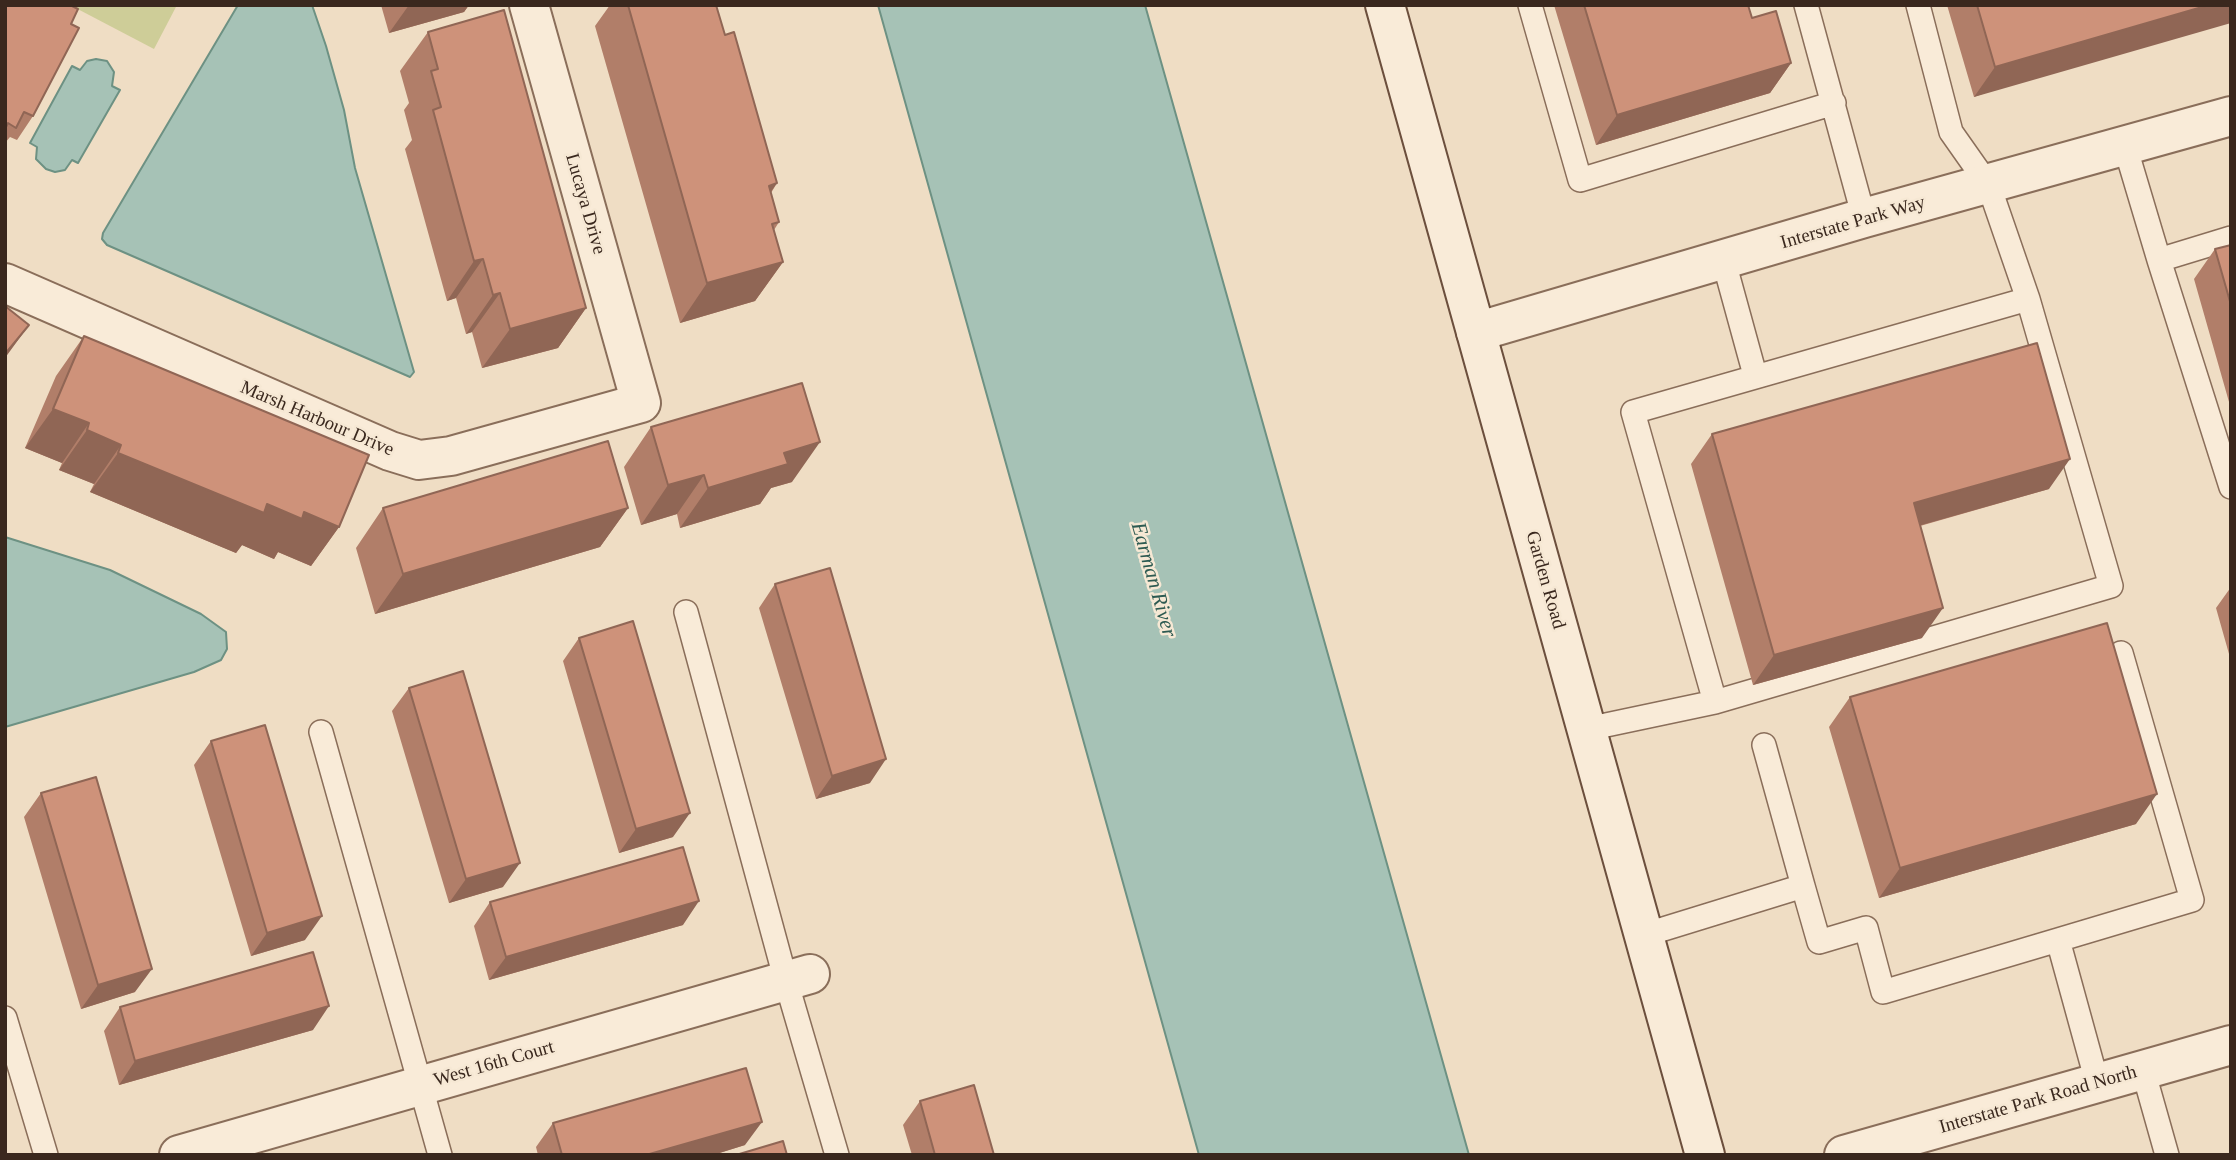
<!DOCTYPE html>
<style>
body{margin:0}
#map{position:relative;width:2236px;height:1160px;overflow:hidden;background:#efddc4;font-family:Georgia,serif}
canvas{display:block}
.frame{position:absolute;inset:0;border:7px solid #3a281e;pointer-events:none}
</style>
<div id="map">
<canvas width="2236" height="1160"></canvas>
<div class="frame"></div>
</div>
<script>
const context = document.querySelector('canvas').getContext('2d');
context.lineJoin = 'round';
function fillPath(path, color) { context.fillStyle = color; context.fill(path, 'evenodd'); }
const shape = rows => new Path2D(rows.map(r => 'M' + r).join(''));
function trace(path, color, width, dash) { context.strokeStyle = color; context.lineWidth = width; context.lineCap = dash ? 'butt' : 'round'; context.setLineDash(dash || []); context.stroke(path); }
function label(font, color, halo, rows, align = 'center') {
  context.font = font + ' Georgia,serif'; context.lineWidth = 5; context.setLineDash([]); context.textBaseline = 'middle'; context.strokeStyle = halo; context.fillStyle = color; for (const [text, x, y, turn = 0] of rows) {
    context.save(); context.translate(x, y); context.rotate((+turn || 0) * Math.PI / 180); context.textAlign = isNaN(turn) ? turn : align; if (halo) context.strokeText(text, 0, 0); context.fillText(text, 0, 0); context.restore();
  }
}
const green = shape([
 [70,5,177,5,154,49]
]);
const water = shape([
 [238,5,312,5,326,46,344,110,355,168,414,372,410,377,107,245,102,239,103,233,238,5],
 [878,5,1145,5,1469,1155,1199,1155,878,5],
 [96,59,107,61,114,72,112,86,120,90,78,163,72,160,65,170,55,172,46,169,36,159,37,147,30,143,72,66,80,70,87,61,96,59],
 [5,537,110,570,201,614,226,632,227,649,221,660,194,672,5,727,5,537]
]);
const lane = shape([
 [1530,5,1580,180,1834,103],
 [1806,5,1864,218],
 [1918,5,1951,132,1989,186,2028,299],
 [2125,146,2159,260],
 [2231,238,2159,260,2231,487],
 [1724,262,1755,375],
 [686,612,786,981,837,1155],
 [1587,729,1715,702,2111,586,2028,299,1633,412,1715,702],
 [321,732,440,1155],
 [1764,745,1803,886],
 [1644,935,1803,886,1819,942,1866,928,1883,992,2058,940],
 [5,1018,46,1155],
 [2143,1070,2167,1155],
 [2097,1082,2058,940,2192,900,2121,653]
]);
const street = shape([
 [5,283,390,451,419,460,451,456,641,403,529,5],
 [1476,332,1864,218,2231,116],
 [179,1155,810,974],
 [1844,1155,2231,1045]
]);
const secondary = shape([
 [1385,5,1705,1155]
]);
const wall = shape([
 [5,5,71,24,33,116,17,140,10,137,5,143],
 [381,5,469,5,464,12,389,33],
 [610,5,716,5,725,35,777,183,771,193,779,222,774,230,783,262,755,301,680,323,595,26],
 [1554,5,1748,5,1752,18,1791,63,1770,93,1596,145],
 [1947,5,2231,5,1974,97],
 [428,32,586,308,558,348,482,368,472,332,466,334,456,298,447,301,405,149,412,140,404,110,409,103,400,71],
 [2231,245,2231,409,2194,279,2215,249],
 [84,336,339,527,311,566,278,552,274,559,242,545,236,553,90,492,94,484,59,470,62,463,25,448,56,376],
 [651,427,792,482,771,488,760,504,680,528,677,514,641,525,624,467],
 [1712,434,2049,489,1920,526,1922,638,1753,685,1691,464],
 [383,508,628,508,600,547,375,614,356,548],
 [775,584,870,783,816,799,759,608],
 [2231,587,2231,661,2216,608],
 [579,638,673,837,619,853,563,661],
 [409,688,503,887,449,903,392,711],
 [1850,697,2136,824,1879,898,1829,727],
 [211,741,305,940,251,956,194,765],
 [41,793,135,992,81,1009,24,817],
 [490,902,683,925,489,980,474,926],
 [120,1007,313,1030,119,1085,104,1031],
 [920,1101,994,1155,912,1155,903,1125],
 [553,1123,745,1145,713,1155,538,1155,536,1147]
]);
const shadedWall = shape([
 [409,5,469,5,464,12,389,33],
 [2209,5,2231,5,2231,23,1974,97,1995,67],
 [1791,63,1770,93,1596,145,1617,115],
 [777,183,749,223,769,186],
 [483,259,456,298,447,301,474,261],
 [783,262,755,301,680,323,707,283],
 [500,293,472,332,466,334,493,295],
 [586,308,558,348,482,368,510,329],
 [29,325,5,358,5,354],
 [53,409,89,423,62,463,25,448],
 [87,430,121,445,94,484,59,470],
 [820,442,792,482,771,488,760,504,680,528,708,488,784,453],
 [118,453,267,504,304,512,339,527,311,566,278,552,274,559,242,545,236,553,90,492],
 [2070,459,2049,489,1893,533,1914,503],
 [704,475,677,514,641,525,668,485],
 [628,508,600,547,375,614,403,574],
 [1943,608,1922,638,1753,685,1774,655],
 [886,759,870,783,816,799,832,776],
 [2157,794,2136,824,1879,898,1900,868],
 [690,813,673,837,619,853,636,829],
 [520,863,503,887,449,903,466,879],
 [699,901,683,925,489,980,506,957],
 [322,916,305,940,251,956,267,933],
 [152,969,135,992,81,1009,98,985],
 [329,1006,313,1030,119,1085,135,1061],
 [762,1122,745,1145,713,1155,646,1155]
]);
const building = shape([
 [5,5,70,5,78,9,71,24,79,28,33,116,24,112,16,128,8,123,5,129,5,5],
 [628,5,716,5,725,35,734,32,777,183,769,186,779,222,772,224,783,262,707,283,628,5],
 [1584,5,1748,5,1752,18,1776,11,1791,63,1617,115,1584,5],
 [1977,5,2209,5,1995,67,1977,5],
 [504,10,586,308,510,329,500,293,493,295,483,259,474,261,433,110,441,107,431,71,438,69,428,32,504,10],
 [2231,245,2231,305,2215,249,2231,245],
 [5,306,29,325,5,354,5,306],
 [84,336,369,455,339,527,304,512,302,519,267,504,264,513,118,453,121,445,87,430,89,423,53,409,84,336],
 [2037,343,2070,459,1914,503,1943,608,1774,655,1712,434,2037,343],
 [802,383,820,442,784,453,788,464,708,488,704,475,668,485,651,427,802,383],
 [608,441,628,508,403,574,383,508,608,441],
 [830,568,886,759,832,776,775,584,830,568],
 [633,621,690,813,636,829,579,638,633,621],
 [2107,623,2157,794,1900,868,1850,697,2107,623],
 [463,671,520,863,466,879,409,688,463,671],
 [265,725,322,916,267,933,211,741,265,725],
 [96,777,152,969,98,985,41,793,96,777],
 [683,847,699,901,506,957,490,902,683,847],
 [313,952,329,1006,135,1061,120,1007,313,952],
 [746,1068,762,1122,646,1155,562,1155,553,1123,746,1068],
 [974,1085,994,1155,935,1155,920,1101,974,1085],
 [783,1141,787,1155,736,1155,783,1141]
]);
const streetNames = [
 ["Lucaya Drive",585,204,74],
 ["Interstate Park Way",1853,223,-16],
 ["Marsh Harbour Drive",317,419,23],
 ["Garden Road",1545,580,74],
 ["West 16th Court",494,1064,-16],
 ["Interstate Park Road North",2038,1100,-16]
];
const waterNames = [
 ["Earman River",1153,580,74]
];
fillPath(green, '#cecd98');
fillPath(water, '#a6c2b6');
trace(water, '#6d9183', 2);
trace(lane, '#8a6e5a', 26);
trace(street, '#8a6e5a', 42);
trace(secondary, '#6c4f3d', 42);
trace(lane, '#f9ebd8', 23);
trace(street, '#f9ebd8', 38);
trace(secondary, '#f9ebd8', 38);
fillPath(wall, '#b17e69');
fillPath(shadedWall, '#906655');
fillPath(building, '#ce927a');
trace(building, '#906655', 2);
label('19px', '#3a281e', '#f6e8d4', streetNames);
label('italic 21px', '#2d5a51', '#f6e8d4', waterNames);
</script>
